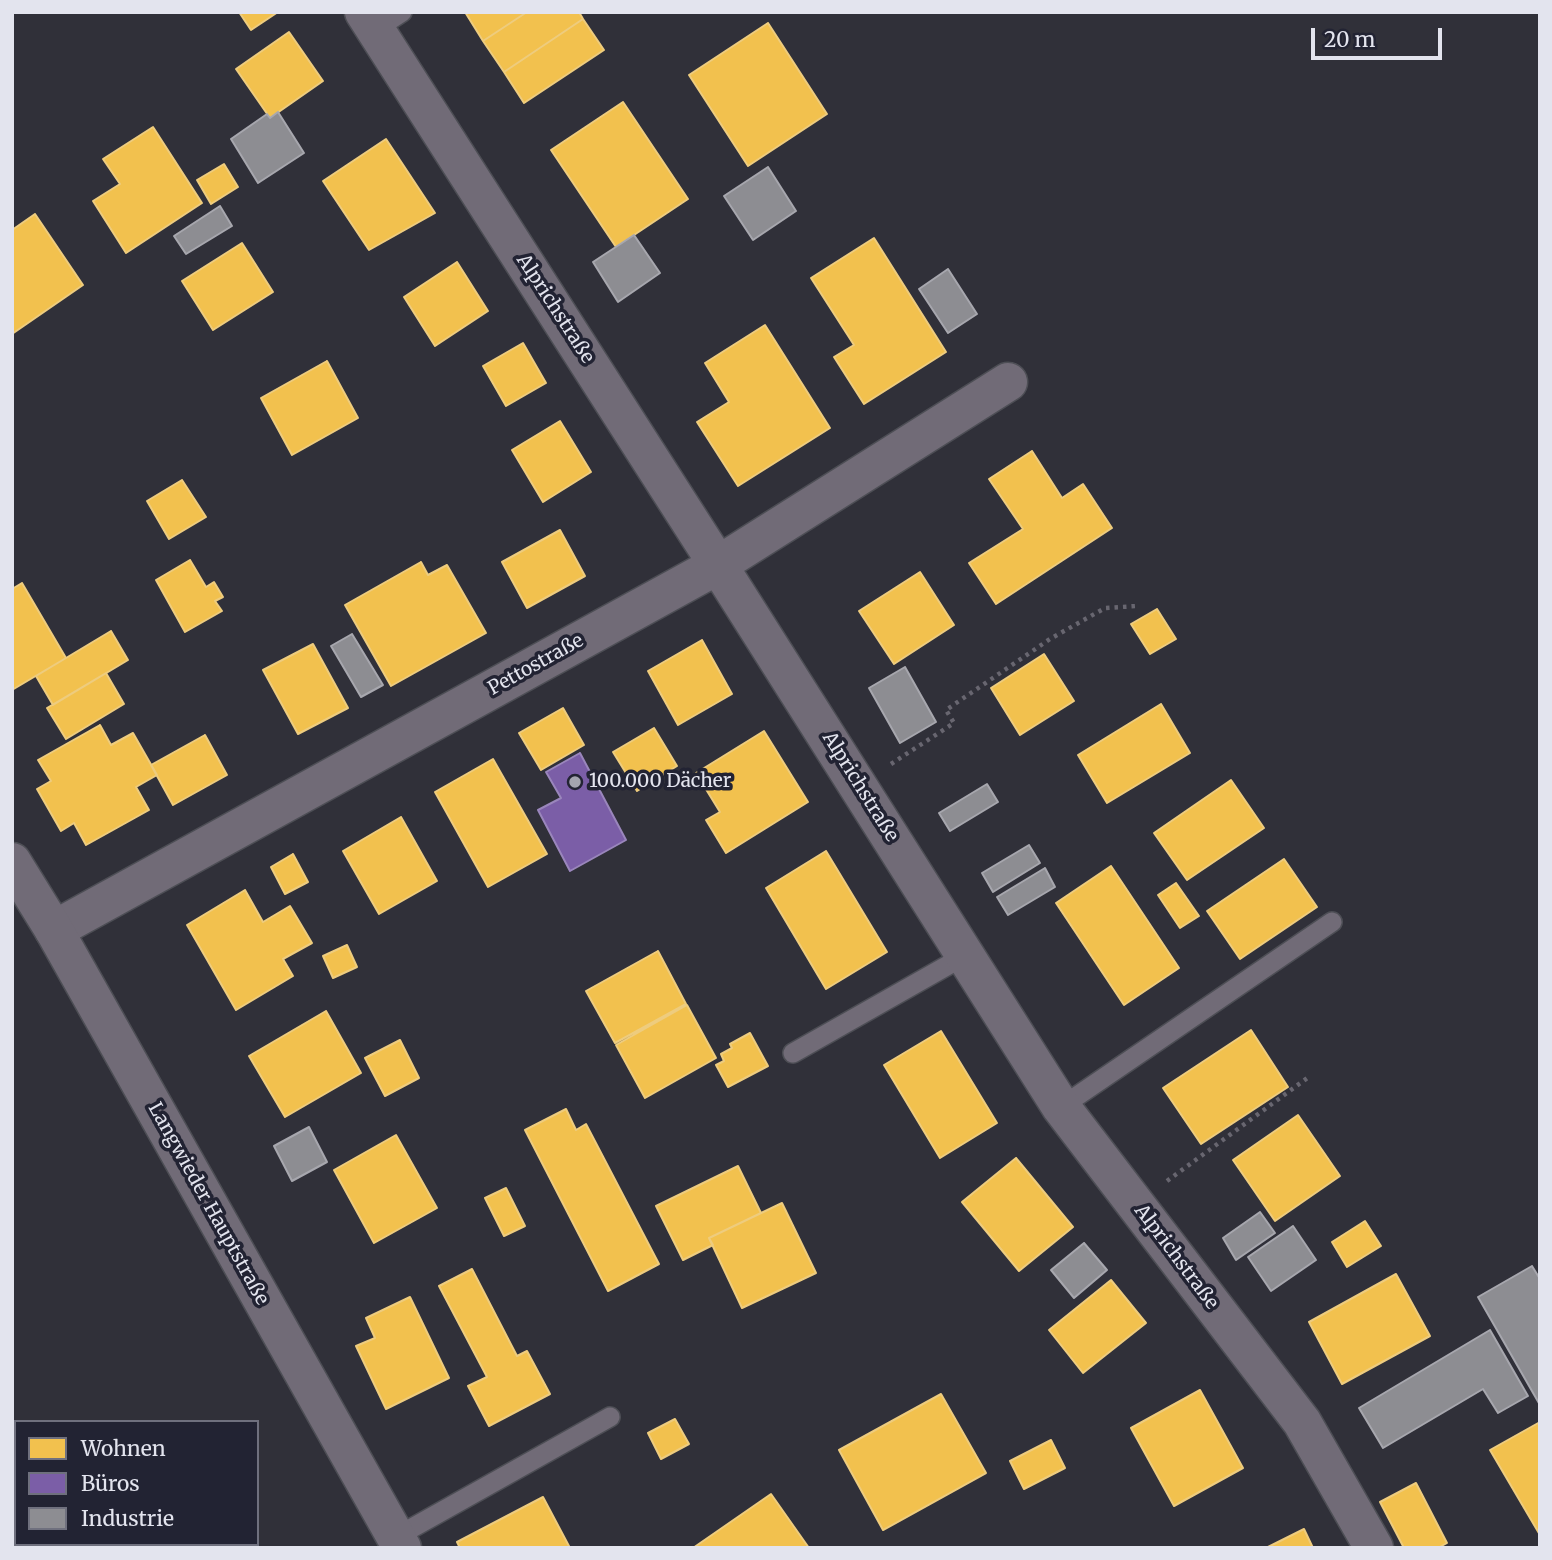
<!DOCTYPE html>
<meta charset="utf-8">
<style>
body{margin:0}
#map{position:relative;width:1552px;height:1560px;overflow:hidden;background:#303039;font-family:Merriweather,serif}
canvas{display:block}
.frame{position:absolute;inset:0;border:14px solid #e3e4ee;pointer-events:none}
.legend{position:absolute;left:14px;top:1420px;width:245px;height:126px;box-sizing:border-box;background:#222333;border:2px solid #6f707e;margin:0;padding:9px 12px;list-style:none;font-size:21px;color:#e3e4ee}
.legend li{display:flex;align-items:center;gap:14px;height:35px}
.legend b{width:35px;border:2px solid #6f707e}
.scale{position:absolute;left:1311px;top:28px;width:131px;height:32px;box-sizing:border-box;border:4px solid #e3e4ee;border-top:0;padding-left:9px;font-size:21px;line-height:24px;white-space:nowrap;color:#e3e4ee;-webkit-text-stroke:5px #222333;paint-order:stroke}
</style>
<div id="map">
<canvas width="1552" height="1560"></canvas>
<div class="frame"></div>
<ul class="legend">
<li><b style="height:19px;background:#f2c14e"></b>Wohnen</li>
<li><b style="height:19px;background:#7b5ea7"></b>Büros</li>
<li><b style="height:19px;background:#8d8d92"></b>Industrie</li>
</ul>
<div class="scale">20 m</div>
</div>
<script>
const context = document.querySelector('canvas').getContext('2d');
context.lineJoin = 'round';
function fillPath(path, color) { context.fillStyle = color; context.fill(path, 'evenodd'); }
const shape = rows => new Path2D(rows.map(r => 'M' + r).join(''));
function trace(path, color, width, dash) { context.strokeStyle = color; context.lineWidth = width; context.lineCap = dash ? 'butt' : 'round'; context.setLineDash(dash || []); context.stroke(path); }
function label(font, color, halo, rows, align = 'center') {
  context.font = font + ' Merriweather,serif'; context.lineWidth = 7; context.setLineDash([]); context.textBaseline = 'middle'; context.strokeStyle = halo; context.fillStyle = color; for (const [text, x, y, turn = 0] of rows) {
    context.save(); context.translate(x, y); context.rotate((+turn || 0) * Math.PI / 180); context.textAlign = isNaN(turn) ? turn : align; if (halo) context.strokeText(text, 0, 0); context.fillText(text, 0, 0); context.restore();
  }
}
const homes = shape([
 [239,12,278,12,251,30,239,12],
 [465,12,527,12,483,41,465,12],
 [527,12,579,12,583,19,504,72,483,41,527,12],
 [583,19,604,50,524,103,504,72,583,19],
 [768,23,827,114,748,166,689,75,768,23],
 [289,32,323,81,270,118,236,69,289,32],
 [623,102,688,199,616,247,551,150,623,102],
 [153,127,202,203,126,253,93,201,120,184,103,159,153,127],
 [386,139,435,213,369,250,323,181,386,139],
 [224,164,238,187,211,204,197,180,224,164],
 [35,214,83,285,12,334,12,230,35,214],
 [874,238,946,352,864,404,834,357,854,345,811,278,874,238],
 [242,243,273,292,213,330,182,281,242,243],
 [457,262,488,311,435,346,404,297,457,262],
 [765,325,830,428,738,486,697,422,729,402,705,363,765,325],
 [523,343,546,383,506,406,483,366,523,343],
 [327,361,358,418,292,455,261,398,327,361],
 [560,421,591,472,543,502,512,450,560,421],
 [1032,451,1062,498,1083,484,1112,528,996,604,969,563,1023,529,989,479,1032,451],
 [182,480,206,517,169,539,147,501,182,480],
 [560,530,585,576,527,608,502,562,560,530],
 [190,560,206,587,214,582,223,597,215,601,222,611,185,632,156,580,190,560],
 [421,562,428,575,447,565,486,633,391,686,345,605,421,562],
 [920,572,954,625,894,664,859,611,920,572],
 [22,583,66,658,12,690,12,589,22,583],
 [1157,609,1176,639,1150,654,1131,624,1157,609],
 [111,631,128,660,53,705,36,676,111,631],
 [702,640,732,694,678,725,648,671,702,640],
 [313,644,348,708,298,734,263,670,313,644],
 [1044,654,1074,701,1020,735,991,688,1044,654],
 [106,673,124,704,66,739,47,708,106,673],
 [1161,704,1190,753,1107,803,1078,755,1161,704],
 [563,708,584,745,541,770,519,733,563,708],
 [100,725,111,745,133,733,157,775,136,787,149,810,86,845,74,823,61,831,37,789,51,781,38,760,100,725],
 [654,728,677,766,637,791,613,752,654,728],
 [764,731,808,802,726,853,706,820,720,812,696,773,764,731],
 [205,735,227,775,173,805,151,765,205,735],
 [493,759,547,854,488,887,435,792,493,759],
 [1231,780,1264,828,1187,880,1154,833,1231,780],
 [401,817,437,881,379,914,343,851,401,817],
 [826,851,887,952,826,989,766,888,826,851],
 [293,854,308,882,285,894,271,867,293,854],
 [1284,859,1317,907,1240,959,1207,911,1284,859],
 [1111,866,1179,968,1124,1005,1056,903,1111,866],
 [1176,883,1199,916,1180,928,1158,895,1176,883],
 [245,890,263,922,290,906,312,943,283,959,293,976,236,1010,187,925,245,890],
 [347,945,357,967,333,978,323,956,347,945],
 [658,951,686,1004,615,1043,586,991,658,951],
 [687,1005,716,1058,645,1098,616,1045,687,1005],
 [326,1011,361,1073,285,1117,249,1056,326,1011],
 [1251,1030,1288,1087,1201,1144,1163,1088,1251,1030],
 [941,1031,997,1123,940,1158,884,1065,941,1031],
 [750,1033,768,1066,728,1087,716,1065,724,1061,721,1054,732,1048,730,1044,750,1033],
 [400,1040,419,1078,385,1096,365,1058,400,1040],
 [566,1109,576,1130,586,1124,659,1264,608,1291,525,1130,566,1109],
 [1298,1115,1340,1176,1275,1221,1233,1160,1298,1115],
 [396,1135,437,1208,374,1243,334,1170,396,1135],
 [1016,1158,1073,1227,1019,1271,962,1202,1016,1158],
 [738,1166,761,1213,709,1238,713,1245,683,1260,656,1206,738,1166],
 [506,1188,525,1226,504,1236,485,1198,506,1188],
 [782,1203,816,1273,742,1308,709,1238,782,1203],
 [1365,1221,1381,1246,1347,1267,1332,1242,1365,1221],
 [472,1269,517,1356,527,1351,550,1394,489,1426,468,1386,487,1377,439,1286,472,1269],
 [1396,1274,1430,1336,1342,1384,1309,1322,1396,1274],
 [1111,1280,1146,1323,1083,1373,1049,1330,1111,1280],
 [410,1297,449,1378,386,1409,356,1346,375,1338,366,1318,410,1297],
 [1200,1390,1243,1468,1174,1506,1131,1428,1200,1390],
 [941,1394,986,1473,883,1530,839,1450,941,1394],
 [675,1419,689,1444,661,1459,648,1433,675,1419],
 [1540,1422,1540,1535,1490,1450,1540,1422],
 [1051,1440,1065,1468,1024,1489,1010,1461,1051,1440],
 [1416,1483,1447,1543,1438,1548,1404,1548,1380,1502,1416,1483],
 [771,1494,809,1548,693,1548,771,1494],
 [543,1497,570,1548,460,1548,457,1542,543,1497],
 [1304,1529,1313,1548,1266,1548,1304,1529]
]);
const offices = shape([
 [580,753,626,840,570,871,538,810,561,798,546,772,580,753]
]);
const industry = shape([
 [278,112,304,153,258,183,231,139,267,114,270,118,278,112],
 [768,167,796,211,753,240,724,196,768,167],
 [220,206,232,226,186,254,174,236,220,206],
 [634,235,660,273,618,302,593,262,634,235],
 [948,269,977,314,948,333,919,289,948,269],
 [352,634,383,685,361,697,331,646,352,634],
 [905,667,936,722,900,743,869,688,905,667],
 [987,784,998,802,950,831,939,813,987,784],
 [1029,845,1040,863,993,892,982,873,1029,845],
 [1045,868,1055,887,1008,915,997,897,1045,868],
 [309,1127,327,1162,292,1181,274,1146,309,1127],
 [1260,1212,1275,1233,1236,1260,1223,1238,1260,1212],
 [1293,1226,1316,1260,1271,1291,1248,1257,1293,1226],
 [1084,1243,1107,1270,1074,1298,1051,1270,1084,1243],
 [1532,1266,1540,1279,1540,1405,1478,1297,1532,1266],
 [1490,1330,1528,1396,1498,1413,1483,1389,1383,1448,1359,1408,1490,1330]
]);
const path = shape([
 [891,764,954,723,946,710,1050,639,1105,608,1137,606],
 [1167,1181,1310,1076]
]);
const service = shape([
 [376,29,402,12],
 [793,1053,966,955],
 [1061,1107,1332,922],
 [396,1537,610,1417]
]);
const minor = shape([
 [364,12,718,565,1061,1107,1302,1422,1374,1548],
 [54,930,718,565,1008,382]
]);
const tertiary = shape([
 [12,862,54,930,402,1548]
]);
const markers = [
 [575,782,7,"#a4a5af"]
];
const streetNames = [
 ["Alprichstraße",555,309,57],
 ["Pettostraße",536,665,-29],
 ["Alprichstraße",860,787,58],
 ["Langwieder Hauptstraße",208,1204,61],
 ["Alprichstraße",1176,1257,53]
];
const poiNames = [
 ["100.000 Dächer",589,782]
];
fillPath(homes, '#f2c14e');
trace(homes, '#eecc7e', 2);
fillPath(offices, '#7b5ea7');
trace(offices, '#9a86bc', 2);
fillPath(industry, '#8d8d92');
trace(industry, '#a7a7ae', 2);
trace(service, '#4d4e55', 22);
trace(minor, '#4d4e55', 41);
trace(tertiary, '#4d4e55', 41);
trace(path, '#686670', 4.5, [3.5, 5]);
trace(service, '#716b77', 19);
trace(minor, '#716b77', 38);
trace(tertiary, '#716b77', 38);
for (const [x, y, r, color] of markers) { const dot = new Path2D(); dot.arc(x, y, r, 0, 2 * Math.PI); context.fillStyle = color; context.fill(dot); trace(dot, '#222333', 2.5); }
label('19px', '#e3e4ee', '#222333', streetNames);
label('19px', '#e3e4ee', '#222333', poiNames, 'left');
</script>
